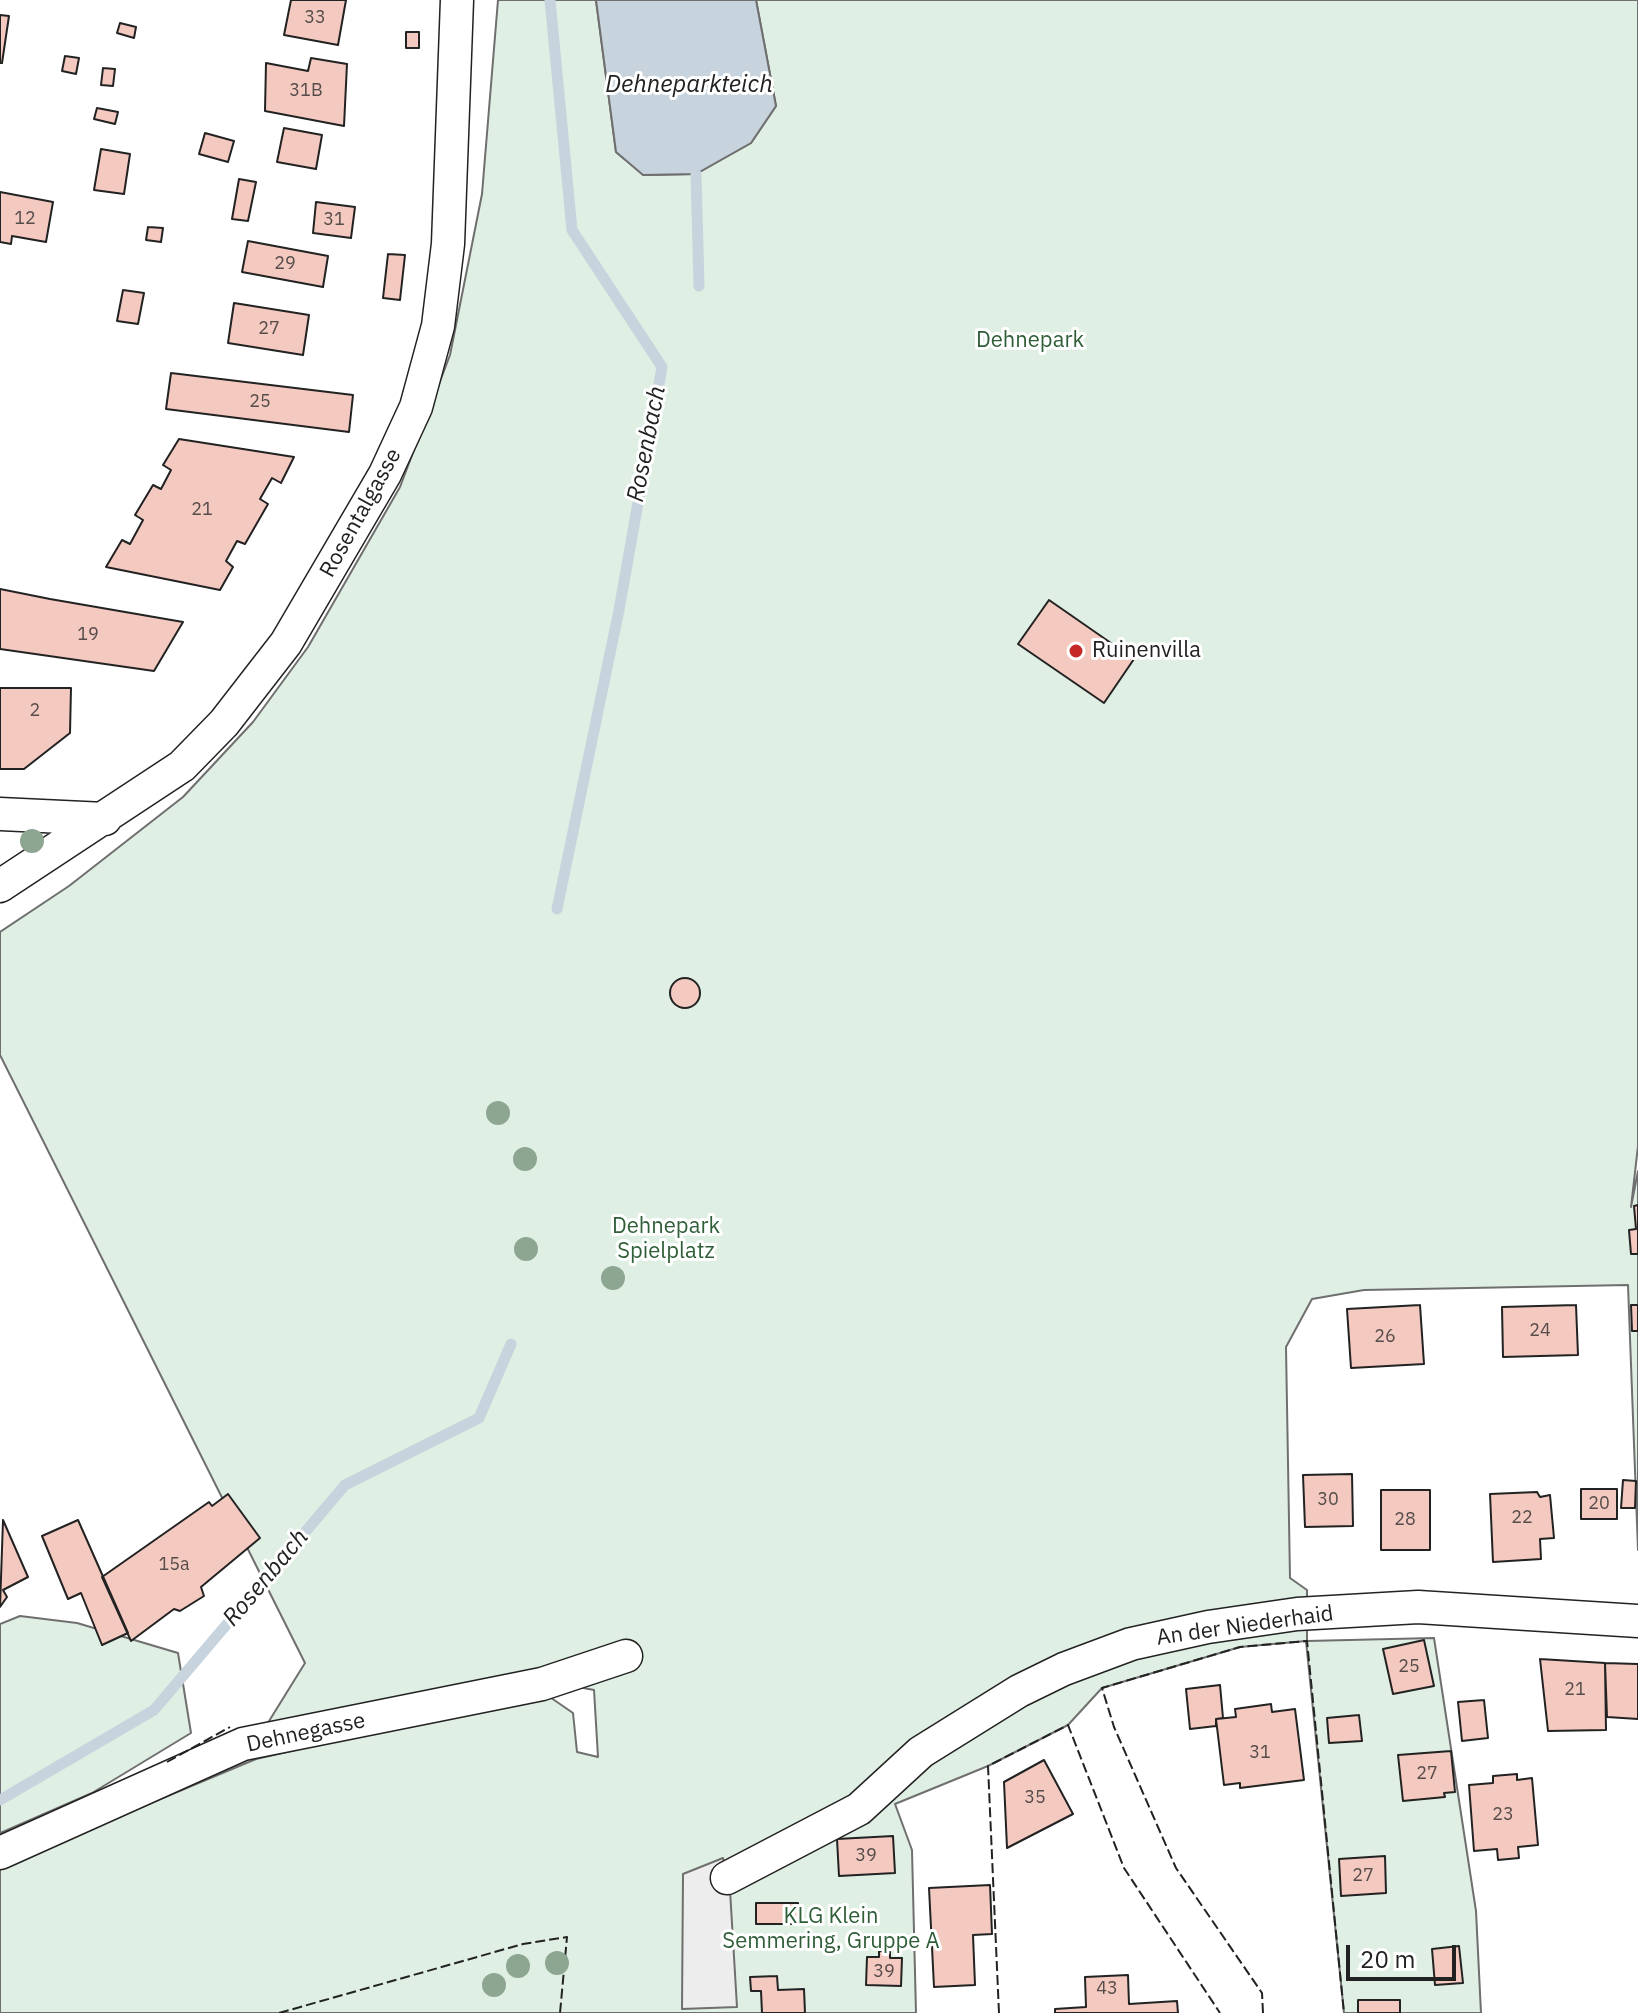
<!DOCTYPE html>
<style>
body{margin:0}
#map{position:relative;width:1638px;height:2013px;overflow:hidden;background:#fff;font-family:"IBM Plex Sans",sans-serif}
canvas{display:block}
.scale{position:absolute;left:1346px;top:1945px;width:110px;height:36px;box-sizing:border-box;border:4px solid #222;border-top:0;padding-left:10px;font-size:24px;line-height:28px;white-space:nowrap;color:#222;-webkit-text-stroke:6px #fff;paint-order:stroke}
</style>
<div id="map">
<canvas width="1638" height="2013"></canvas>
<div class="scale">20 m</div>
</div>
<script>
const context = document.querySelector('canvas').getContext('2d');
context.lineJoin = 'round';
function fillPath(path, color) { context.fillStyle = color; context.fill(path, 'evenodd'); }
const shape = rows => new Path2D(rows.map(r => 'M' + r).join(''));
function trace(path, color, width, dash) { context.strokeStyle = color; context.lineWidth = width; context.lineCap = dash ? 'butt' : 'round'; context.setLineDash(dash || []); context.stroke(path); }
function label(font, color, halo, rows, align = 'center') {
  context.font = font + ' "IBM Plex Sans",sans-serif'; context.lineWidth = 6; context.setLineDash([]); context.textBaseline = 'middle'; context.strokeStyle = halo; context.fillStyle = color; for (const [text, x, y, turn = 0] of rows) {
    context.save(); context.translate(x, y); context.rotate((+turn || 0) * Math.PI / 180); context.textAlign = isNaN(turn) ? turn : align; if (halo) context.strokeText(text, 0, 0); context.fillText(text, 0, 0); context.restore();
  }
}
const green = shape([
 [498,0,596,0,616,152,644,175,696,174,751,143,776,106,756,0,1638,0,1638,1146,1631,1207,1638,1171,1638,1550,1628,1285,1364,1290,1312,1299,1286,1347,1290,1578,1307,1590,1307,1641,1434,1638,1476,1911,1481,2013,1344,2013,1306,1641,1240,1647,1102,1688,1068,1725,988,1766,895,1804,912,1850,916,2013,0,2013,0,1866,256,1759,544,1693,573,1713,577,1752,598,1757,594,1690,519,1676,261,1734,305,1663,0,1055,0,932,69,886,183,797,253,722,308,647,400,487,450,355,482,194,498,0],
 [20,1616,77,1623,178,1653,191,1733,92,1793,0,1833,0,1624,20,1616]
]);
const parking = shape([
 [723,1858,730,1890,737,2007,682,2009,683,1874,723,1858]
]);
const water = shape([
 [596,0,756,0,776,106,751,143,696,174,643,175,616,152,596,0]
]);
const stream = shape([
 [550,0,572,230,662,367,619,610,557,909],
 [696,174,699,286],
 [0,1800,154,1710,345,1485,479,1418,511,1344]
]);
const building = shape([
 [291,0,346,0,338,45,284,35,291,0],
 [0,15,9,16,2,63,0,63,0,15],
 [120,23,136,27,134,38,117,33,120,23],
 [406,32,419,32,419,48,406,48,406,32],
 [65,56,79,58,76,74,62,71,65,56],
 [311,58,347,64,344,126,265,111,266,63,308,71,311,58],
 [103,68,115,69,113,86,101,85,103,68],
 [97,108,118,112,115,124,94,119,97,108],
 [284,128,322,135,316,169,277,162,284,128],
 [205,133,234,141,228,162,199,154,205,133],
 [101,149,130,154,124,194,94,190,101,149],
 [239,179,256,182,248,221,232,219,239,179],
 [0,192,53,202,46,242,12,236,11,244,0,242,0,192],
 [316,202,355,207,351,238,313,233,316,202],
 [148,227,163,228,161,242,146,240,148,227],
 [248,241,328,256,323,287,242,272,248,241],
 [388,254,405,255,400,300,383,298,388,254],
 [123,290,144,293,138,324,117,321,123,290],
 [234,303,309,315,303,355,228,343,234,303],
 [171,373,353,395,349,432,166,409,171,373],
 [179,439,294,457,281,483,272,478,260,499,268,504,245,544,237,541,226,561,233,567,220,590,106,567,122,540,130,544,143,520,135,515,153,485,161,489,171,470,163,465,179,439],
 [0,589,50,599,183,622,154,671,0,649,0,589],
 [1049,600,1134,659,1104,703,1018,644,1049,600],
 [0,688,71,688,70,733,24,769,0,769,0,688],
 '670 993a15 15 0 1 1 30 0a15 15 0 1 1-30 0Z',
 [1638,1205,1638,1254,1631,1254,1629,1230,1636,1229,1634,1206,1638,1205],
 [1420,1305,1424,1364,1351,1368,1347,1309,1420,1305],
 [1576,1305,1578,1355,1503,1357,1502,1307,1576,1305],
 [1631,1305,1638,1305,1638,1331,1632,1331,1631,1305],
 [1352,1474,1353,1526,1305,1527,1303,1475,1352,1474],
 [1623,1480,1636,1481,1635,1508,1621,1508,1623,1480],
 [1581,1489,1617,1489,1617,1519,1581,1519,1581,1489],
 [1381,1490,1430,1490,1430,1550,1381,1550,1381,1490],
 [1537,1492,1540,1497,1550,1495,1554,1538,1540,1539,1541,1559,1493,1562,1490,1494,1537,1492],
 [228,1494,260,1538,201,1587,204,1596,180,1611,174,1609,131,1641,102,1577,209,1502,212,1506,228,1494],
 [3,1520,28,1577,3,1590,7,1597,0,1607,3,1520],
 [78,1520,128,1633,102,1645,81,1593,68,1599,42,1536,78,1520],
 [1424,1640,1434,1686,1393,1694,1383,1649,1424,1640],
 [1540,1659,1605,1663,1606,1730,1548,1731,1540,1659],
 [1605,1663,1638,1664,1638,1719,1607,1717,1605,1663],
 [1220,1685,1223,1718,1216,1719,1216,1726,1190,1729,1186,1689,1220,1685],
 [1484,1700,1488,1738,1462,1741,1458,1702,1484,1700],
 [1271,1704,1272,1712,1295,1709,1304,1780,1240,1788,1240,1783,1224,1785,1216,1719,1236,1717,1235,1709,1271,1704],
 [1359,1715,1362,1741,1329,1743,1327,1718,1359,1715],
 [1451,1751,1455,1792,1444,1793,1445,1797,1403,1801,1398,1755,1451,1751],
 [1044,1760,1073,1814,1007,1848,1004,1782,1044,1760],
 [1517,1774,1517,1780,1532,1778,1538,1845,1518,1847,1519,1858,1498,1860,1497,1849,1474,1851,1469,1785,1493,1783,1493,1776,1517,1774],
 [893,1836,895,1873,839,1876,837,1839,893,1836],
 [1385,1856,1386,1893,1341,1896,1339,1859,1385,1856],
 [990,1885,992,1934,973,1935,975,1985,934,1987,929,1888,990,1885],
 [756,1903,798,1903,798,1924,756,1924,756,1903],
 [1459,1946,1463,1983,1435,1985,1432,1949,1459,1946],
 [879,1951,890,1952,890,1958,902,1958,901,1986,866,1985,867,1957,879,1957,879,1951],
 [1128,1975,1129,2004,1177,2001,1178,2013,1055,2013,1055,2009,1086,2007,1085,1977,1128,1975],
 [777,1976,778,1990,804,1989,805,2013,762,2013,761,1991,751,1991,750,1977,777,1976],
 [1358,2000,1400,2000,1400,2013,1358,2013,1358,2000]
]);
const minor = shape([
 [0,814,105,819],
 [0,886,182,766,224,723,286,643,385,474,416,407,438,326,448,244,457,0],
 [0,1853,243,1744,542,1684,626,1656],
 [727,1878,859,1809,921,1752,1019,1691,1064,1669,1131,1644,1208,1627,1297,1614,1418,1607,1638,1621]
]);
const fence = shape([
 [167,1762,230,1727],
 [279,2013,523,1944,567,1937,560,2013],
 [999,2013,988,1766,1068,1725,1124,1868,1220,2013],
 [1263,2013,1262,1993,1176,1868,1114,1727,1102,1688,1240,1647,1307,1641,1344,2013]
]);
const trees = [
 [32,841],
 [498,1113],
 [525,1159],
 [526,1249],
 [613,1278],
 [557,1963],
 [518,1966],
 [494,1985]
];
const markers = [
 [1076,651,8,"#c62828"]
];
const numberNames = [
 ["33",315,18],
 ["31B",306,91],
 ["12",25,219],
 ["31",334,220],
 ["29",285,264],
 ["27",269,329],
 ["25",260,402],
 ["21",202,510],
 ["19",88,635],
 ["2",35,711],
 ["24",1540,1331],
 ["26",1385,1337],
 ["30",1328,1500],
 ["20",1599,1504],
 ["22",1522,1518],
 ["28",1405,1520],
 ["15a",174,1565],
 ["25",1409,1667],
 ["21",1575,1690],
 ["31",1260,1753],
 ["27",1427,1774],
 ["35",1035,1798],
 ["23",1503,1815],
 ["39",866,1856],
 ["27",1363,1876],
 ["39",884,1972],
 ["43",1107,1989]
];
const parkNames = [
 ["Dehnepark",1030,341],
 ["Dehnepark",666,1227],
 ["Spielplatz",666,1252],
 ["KLG Klein",831,1917],
 ["Semmering, Gruppe A",831,1942]
];
const streetNames = [
 ["Rosentalgasse",361,513,-61],
 ["An der Niederhaid",1245,1626,-8],
 ["Dehnegasse",306,1733,-12]
];
const poiNames = [
 ["Ruinenvilla",1092,651]
];
const waterNames = [
 ["Dehneparkteich",689,85],
 ["Rosenbach",647,444,-79],
 ["Rosenbach",266,1578,-50]
];
fillPath(green, '#e0efe3');
trace(green, '#6f6f6f', 2);
fillPath(parking, '#ededed');
trace(parking, '#6f6f6f', 2);
fillPath(water, '#c7d3dd');
trace(water, '#6f6f6f', 2);
trace(stream, '#c7d3dd', 11);
fillPath(building, '#f3c9c0');
trace(building, '#222', 2);
trace(minor, '#222', 35);
trace(minor, '#fff', 32);
trace(fence, '#222', 2, [10, 4]);
context.fillStyle = '#8da692';
for (const [x, y] of trees) { context.beginPath(); context.arc(x, y, 12, 0, 2 * Math.PI); context.fill(); }
for (const [x, y, r, color] of markers) { const dot = new Path2D(); dot.arc(x, y, r, 0, 2 * Math.PI); context.fillStyle = color; context.fill(dot); trace(dot, '#fff', 3); }
label('18px', '#564c4a', null, numberNames);
label('22px', '#2f5e38', '#fff', parkNames);
label('22px', '#222', '#fff', streetNames);
label('22px', '#222', '#fff', poiNames, 'left');
label('italic 24px', '#222', '#fff', waterNames);
</script>
